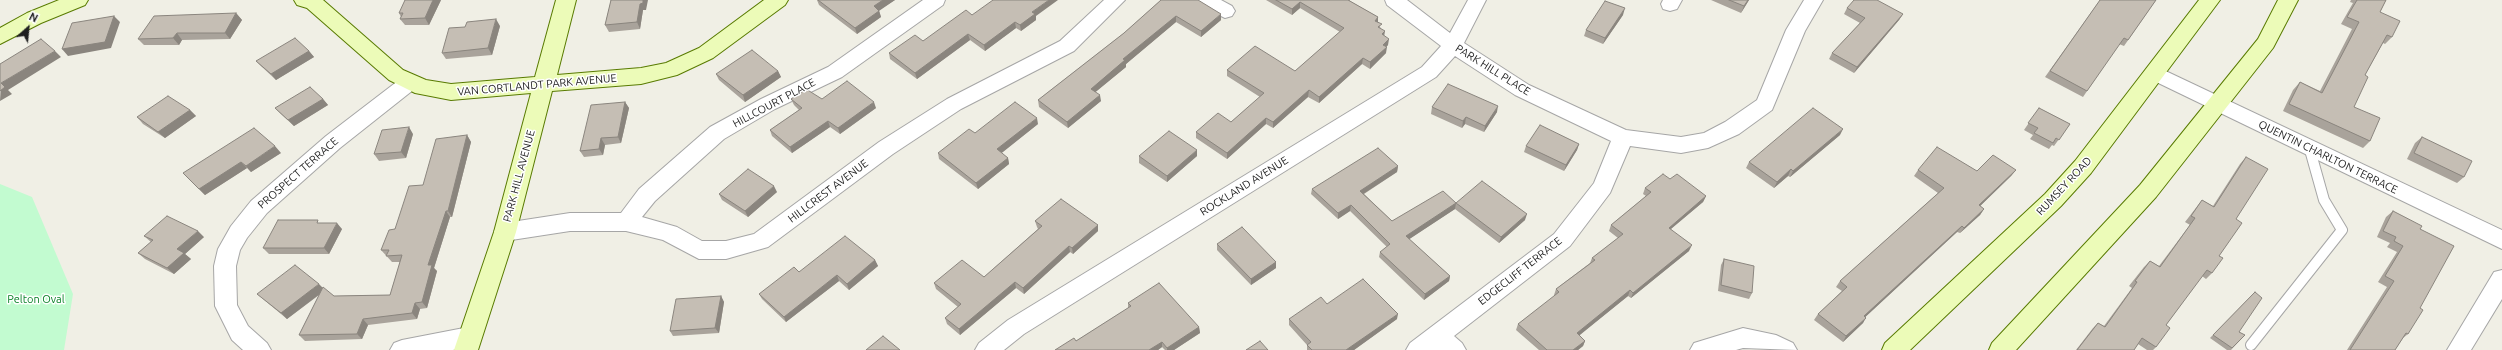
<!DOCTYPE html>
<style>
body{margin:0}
#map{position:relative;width:2502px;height:350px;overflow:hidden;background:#f0efe5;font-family:Ubuntu,sans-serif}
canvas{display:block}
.north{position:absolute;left:8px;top:8px;width:40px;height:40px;-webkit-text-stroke:3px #fff;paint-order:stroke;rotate:27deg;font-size:11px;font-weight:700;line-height:16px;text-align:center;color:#1f1f1f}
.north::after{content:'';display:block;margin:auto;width:14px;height:18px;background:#1f1f1f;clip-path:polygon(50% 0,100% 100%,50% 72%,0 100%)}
</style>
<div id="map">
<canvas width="2502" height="350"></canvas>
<div class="north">N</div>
</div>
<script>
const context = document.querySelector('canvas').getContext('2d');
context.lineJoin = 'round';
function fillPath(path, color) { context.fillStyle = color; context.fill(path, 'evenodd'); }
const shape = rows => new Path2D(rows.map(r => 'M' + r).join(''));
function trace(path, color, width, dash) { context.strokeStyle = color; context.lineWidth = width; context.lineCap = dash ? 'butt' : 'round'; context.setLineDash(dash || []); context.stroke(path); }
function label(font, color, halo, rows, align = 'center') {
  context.font = font + ' Ubuntu,sans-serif'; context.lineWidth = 3; context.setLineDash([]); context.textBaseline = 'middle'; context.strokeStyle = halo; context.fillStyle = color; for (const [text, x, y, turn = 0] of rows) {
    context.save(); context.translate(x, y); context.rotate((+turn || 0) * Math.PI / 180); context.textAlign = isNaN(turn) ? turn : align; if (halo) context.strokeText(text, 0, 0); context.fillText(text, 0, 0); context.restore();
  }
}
const park = shape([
 [0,184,32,197,73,294,64,350,0,350]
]);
const lane = shape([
 [2251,345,2342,230,2324,200,2310,150]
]);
const street = shape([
 [923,0,945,0,943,5,842,77,775,109,724,139,655,201,642,217,677,227,702,241,726,241,754,234,879,142,947,99,1060,41,1104,0,1125,0,1074,51,961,109,893,154,768,247,726,259,699,259,663,240,626,231,570,231,505,241,497,238,494,232,497,226,505,223,570,213,621,213,639,189,710,127,761,99,828,67,923,0],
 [1197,0,1221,0,1232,6,1235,11,1232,16,1225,18,1199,5,1197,0],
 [1385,0,1407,0,1450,33,1468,0,1486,0,1464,43,1529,85,1626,130,1681,137,1704,133,1725,122,1757,100,1786,30,1804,0,1823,0,1805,31,1772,110,1739,134,1708,148,1681,153,1630,146,1610,193,1570,246,1454,336,1462,343,1466,350,1406,350,1410,343,1554,234,1594,183,1611,141,1515,95,1455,56,1436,77,1024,334,1004,350,975,350,979,343,1008,320,1422,67,1441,46,1387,5,1385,0],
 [1663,0,1682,0,1677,9,1670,11,1663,9,1661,4,1663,0],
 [2155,66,2502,230,2502,249,2148,78,2145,73,2148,68,2155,66],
 [410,75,417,77,420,82,417,87,340,148,267,213,247,238,240,250,236,266,237,305,248,326,267,343,271,350,243,350,232,340,215,306,214,266,218,249,231,226,251,201,326,136,403,77,410,75],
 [2502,270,2502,299,2471,350,2447,350,2494,272,2502,270],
 [469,327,477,330,480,337,477,344,469,347,453,350,390,350,394,343,402,340,469,327],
 [1743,328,1776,335,1793,343,1797,350,1743,348,1736,350,1690,350,1694,343,1743,328]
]);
const secondary = shape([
 [59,0,88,0,85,5,41,23,0,44,0,28,27,13,59,0],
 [294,0,323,0,403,70,426,80,451,84,535,77,556,0,576,0,557,75,641,68,666,63,699,48,764,0,788,0,785,5,713,58,677,75,641,84,552,91,516,232,478,350,454,350,494,232,531,93,451,100,415,93,389,80,307,8,297,5,294,0],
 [2199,0,2220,0,2091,173,2061,206,1910,350,1882,350,1885,343,2045,194,2075,161,2199,0],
 [2278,0,2298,0,2273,48,2156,197,2016,350,1989,350,1992,343,2140,185,2258,39,2278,0]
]);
const wall = shape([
 [441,0,429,25,405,25,400,19,401,17,399,13],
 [611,0,646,10,643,10,640,29,609,32,605,25],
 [817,0,895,0,879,10,881,17,857,34,819,5],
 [1161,0,1221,20,1201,37,1176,22,1126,64,1126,67,1095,92,1101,101,1068,128,1039,107,1038,100,1124,33],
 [1266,0,1350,0,1350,1,1378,17,1378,22,1388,45,1386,47,1386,53,1370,69,1362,64,1319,103,1308,97,1273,128,1266,124,1227,159,1196,138,1196,132,1231,122,1260,97,1227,76,1227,70,1295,71,1340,32,1300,8,1292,15],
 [1711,0,1749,0,1741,13],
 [2100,0,2156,0,2124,46,2119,44,2083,97,2045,77],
 [2351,0,2386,0,2380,12,2392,37,2385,44,2383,43,2365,75,2354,107,2370,141,2363,148,2283,111,2293,90,2300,82,2320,91,2352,29,2341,24,2353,3,2350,2],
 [1847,8,1903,14,1899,20,1854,73,1829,59,1832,53,1860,23,1844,14],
 [236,13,242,20,230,39,182,40,179,45,144,45,138,39],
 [972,15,1036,16,1036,20,1021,31,1016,28,985,51,970,40,917,79,890,59,889,53,923,41],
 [1623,15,1603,44,1584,36,1586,30],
 [500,26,492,55,446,59,442,53],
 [309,51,314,57,276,80,262,67,256,61],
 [778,71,781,77,745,102,719,80,716,74],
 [323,99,328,105,294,126,281,114,275,108],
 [791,99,822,99,876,108,840,134,830,127,792,153,772,136,770,130,799,110,794,105],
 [625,102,629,108,621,143,605,145,603,155,584,157,580,151],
 [1432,107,1497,112,1484,132,1465,124,1462,128,1431,114],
 [2039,108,2070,124,2054,146,2052,145,2049,149,2030,139,2033,135,2024,130],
 [190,110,196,116,165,138,143,124,137,117],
 [1038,124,1001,153,1008,158,1009,164,978,189,939,159,938,153,975,133],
 [413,134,406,158,379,161,374,154],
 [467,135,471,142,452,217,450,217,434,268,437,271,427,308,420,309,417,319,368,325,362,339,305,341,299,335,319,295,287,319,257,294,322,288,334,296,390,295,400,262,392,262,381,250,423,185],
 [1840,135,1790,177,1788,176,1774,188,1746,168,1749,162],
 [2422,137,2464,177,2457,183,2407,159,2415,143],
 [1579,144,1577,150,1564,171,1524,152,1526,146],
 [281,153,251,172,247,168,205,195,183,173],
 [1139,156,1197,156,1167,182,1139,163],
 [2246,157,2236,219,2219,256,2212,273,2206,279,2202,276,2166,325,2156,347,2153,350,2147,350,2138,344,2134,350,2076,350,2093,328,2098,323,2104,326,2132,288,2129,286,2144,267,2150,261,2159,266,2190,225,2185,222,2202,200,2213,206,2240,164],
 [1398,166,1397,172,1364,194,1392,221,1456,203,1455,209,1409,239,1450,276,1449,281,1424,300,1379,257,1380,252,1387,247,1350,211,1338,219,1311,194,1312,189],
 [1918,170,1977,171,2016,170,2011,176,1980,206,1984,209,1980,215,1960,233,1957,232,1865,317,1863,323,1843,342,1814,320,1818,314,1842,291,1836,287,1840,281,1938,193,1914,176],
 [1670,179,1706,196,1703,202,1671,229,1689,251,1631,298,1628,296,1579,335,1585,341,1583,346,1578,350,1539,350,1516,330,1518,324,1555,296,1554,295,1556,289,1590,263,1592,258,1618,238,1609,231,1611,225,1646,196,1643,194,1645,188],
 [777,192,748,217,722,200,719,194],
 [1456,203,1525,220,1499,243,1455,209],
 [2393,211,2420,229,2420,308,2408,334,2403,338,2395,350,2347,350,2387,287,2378,282,2397,252,2387,247,2390,243,2377,237,2386,217],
 [1035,221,1098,225,1098,231,1073,254,1070,252,1024,294,1016,288,960,335,947,324,945,318,958,307,936,289,934,283,984,277,1038,229,1037,227],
 [321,223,342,229,329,254,269,254,263,248],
 [144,236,204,237,185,254,191,259,174,274,145,259,138,253,151,242],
 [1217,244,1276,262,1276,268,1251,285,1217,250],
 [1724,259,1752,293,1749,299,1718,291,1721,265],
 [875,260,878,266,849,290,839,281,786,322,762,299,759,294,799,272],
 [2255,292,2239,332,2245,335,2231,350,2227,350,2210,338],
 [721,296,724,302,719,333,673,336,670,331],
 [1128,303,1199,327,1200,333,1174,350,1165,350,1162,347,1158,350,1055,350,1076,341,1128,308],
 [1327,304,1397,319,1354,350,1307,350,1307,345,1289,325,1289,319]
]);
const shadedWall = shape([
 [433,0,441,0,429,25,425,18],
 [643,0,648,0,646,10,643,10,640,29,637,22,640,4],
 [883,0,895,0,876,13,874,6],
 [1049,0,1058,0,1036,16,1036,20,1021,31,1020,25,1032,12],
 [1748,0,1749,0,1741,13,1744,6],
 [1300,2,1300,8,1292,15,1292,9],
 [1625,8,1623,15,1603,44,1605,38],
 [879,11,881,17,857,34,855,28],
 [236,13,242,20,230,39,225,33],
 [1221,14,1221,20,1201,37,1201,31],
 [1903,14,1899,20,1854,73,1857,67],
 [114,16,120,22,111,48,68,56,62,49],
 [1176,16,1176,22,1126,64,1126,67,1092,95,1091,89,1123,59],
 [1378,17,1378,24,1375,21],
 [496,19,500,26,492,55,488,48],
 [1015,22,1016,28,985,51,984,45],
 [1385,31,1384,37,1382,34],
 [177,33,182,40,179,45,173,38],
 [968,34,970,40,917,79,915,73],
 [1389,39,1388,45,1382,51,1383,45],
 [1387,47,1386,53,1370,69,1370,62],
 [55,51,61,57,8,90,12,94,0,101,1,83],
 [309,51,314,57,276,80,271,74],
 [1363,58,1362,64,1319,103,1319,97],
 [778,71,781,77,745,102,743,95],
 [1309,90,1308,97,1273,128,1273,122],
 [1100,95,1101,101,1068,128,1067,122],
 [323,99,328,105,294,126,288,120],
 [625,102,629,108,621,143,618,137],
 [874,102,876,108,840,134,838,128],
 [1498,106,1497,112,1484,132,1485,126],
 [190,110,196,116,165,138,158,132],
 [1466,117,1465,124,1462,128,1463,121],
 [1037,118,1038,124,998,156,997,149],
 [1266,118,1266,124,1227,159,1227,153],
 [828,121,830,127,792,153,790,147],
 [409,127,413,134,406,158,401,152],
 [1843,129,1840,135,1790,177,1793,171],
 [467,135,471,142,452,217,448,211],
 [601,138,605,145,603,155,599,149],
 [1579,144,1577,150,1564,171,1566,165],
 [275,146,281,153,251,172,246,166],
 [1197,150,1197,156,1167,182,1167,176],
 [1008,158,1009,164,978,189,976,183],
 [241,162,247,168,205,195,199,189],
 [1398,166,1397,172,1360,196,1360,191],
 [1791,169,1788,176,1774,188,1777,182],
 [2016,170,2011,176,1975,211,1979,205],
 [774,186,777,192,748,217,745,211],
 [1706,196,1703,202,1666,233,1669,228],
 [1456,203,1455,209,1405,242,1406,236],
 [1351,205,1350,211,1338,219,1338,213],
 [1984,209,1980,215,1960,233,1964,228],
 [446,211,450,217,434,268,437,271,427,308,422,302,428,265],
 [1527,214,1525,220,1499,243,1501,237],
 [337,223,342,229,329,254,324,248],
 [1098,225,1098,231,1073,254,1072,248],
 [1962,226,1957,232,1860,322,1864,316],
 [198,231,204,237,185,254,191,259,174,274,167,268,177,249],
 [1692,245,1689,251,1631,298,1633,293],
 [1069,246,1070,252,1024,294,1023,288],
 [875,260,878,266,849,290,847,284],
 [1276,262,1276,268,1251,285,1251,279],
 [837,275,839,281,786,322,784,317],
 [1450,276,1449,281,1424,300,1425,294],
 [1015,282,1016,288,960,335,959,329],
 [319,284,325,290,287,319,281,313],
 [1630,290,1628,296,1575,339,1577,333],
 [721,296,724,302,719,333,715,328],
 [415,303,420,309,417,319,412,313],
 [1398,314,1397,319,1354,350,1346,350],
 [1866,318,1863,323,1843,342,1846,336],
 [363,319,368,325,362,339,357,334],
 [1199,327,1200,333,1174,350,1167,350,1167,348],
 [1585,341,1583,346,1578,350,1573,350],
 [1162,342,1162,347,1158,350,1149,350]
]);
const building = shape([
 [405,0,433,0,425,18,400,19,403,13,399,13,405,0],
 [611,0,643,0,643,3,640,4,637,22,605,25,611,0],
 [818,0,883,0,874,6,879,11,855,28,818,0],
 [993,0,1049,0,1032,12,1035,14,1020,25,1015,22,984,45,968,34,915,73,889,53,915,35,923,41,966,10,972,15,993,0],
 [1161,0,1198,0,1221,14,1201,31,1176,16,1123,59,1125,60,1091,89,1100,95,1067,122,1038,100,1124,33,1161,0],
 [1276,0,1348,0,1378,17,1375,21,1382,24,1378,27,1385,31,1382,34,1389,39,1383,45,1387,47,1370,62,1363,58,1319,97,1309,90,1273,122,1266,118,1227,153,1196,132,1218,113,1231,122,1264,93,1227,70,1255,46,1295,71,1344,28,1300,2,1292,9,1276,0],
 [1729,0,1748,0,1744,6,1729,0],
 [1854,0,1877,0,1903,14,1857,67,1832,53,1865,18,1847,8,1854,0],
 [2100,0,2156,0,2128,40,2124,38,2087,91,2050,71,2100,0],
 [2357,0,2386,0,2380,12,2400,21,2392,37,2387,35,2365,75,2368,77,2354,107,2380,118,2370,141,2289,104,2300,82,2322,93,2359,22,2347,17,2357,0],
 [1605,1,1625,8,1605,38,1586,30,1605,1],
 [236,13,225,33,177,33,173,38,138,39,154,16,236,13],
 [114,16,105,42,62,49,72,23,114,16],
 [496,19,488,48,442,53,449,28,465,27,467,22,496,19],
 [295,38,309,51,271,74,256,61,295,38],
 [41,39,55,51,1,83,5,87,0,91,0,64,41,39],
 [752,50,778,71,743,95,716,74,752,50],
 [847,81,874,102,838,128,828,121,790,147,770,130,802,108,791,99,806,89,822,99,847,81],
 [1448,84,1498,106,1485,126,1466,117,1463,121,1432,107,1448,84],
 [310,87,323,99,288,120,275,108,310,87],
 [168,96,190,110,158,132,137,117,168,96],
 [625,102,618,137,601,138,599,149,580,151,591,105,625,102],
 [1015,102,1037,118,997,149,1008,158,976,183,938,153,969,129,975,133,1015,102],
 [1813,108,1843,129,1793,171,1791,169,1777,182,1749,162,1813,108],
 [2039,108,2070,124,2059,140,2056,138,2053,143,2034,133,2038,128,2028,123,2039,108],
 [1540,125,1579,144,1566,165,1526,146,1540,125],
 [409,127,401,152,374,154,382,130,409,127],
 [254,128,275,146,246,166,241,162,199,189,183,173,254,128],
 [1169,131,1197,150,1167,176,1139,156,1169,131],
 [467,135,448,211,446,211,428,265,432,265,422,302,415,303,412,313,363,319,357,334,299,335,323,287,334,296,390,295,402,255,386,256,389,250,381,250,389,230,395,229,409,186,423,185,436,139,467,135],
 [2422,137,2472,161,2464,177,2414,153,2422,137],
 [1937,147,1977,171,1993,155,2016,170,1979,205,1984,209,1964,228,1962,226,1864,316,1866,318,1846,336,1818,314,1847,287,1840,281,1944,188,1918,170,1937,147],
 [1378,148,1398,166,1360,191,1392,221,1443,191,1456,203,1406,236,1450,276,1425,294,1380,252,1390,244,1351,205,1338,213,1312,189,1378,148],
 [2246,157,2268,169,2236,219,2242,223,2219,256,2223,258,2212,273,2207,270,2166,325,2170,328,2156,347,2142,338,2134,350,2077,350,2098,323,2105,327,2137,282,2135,281,2150,261,2160,267,2195,218,2191,216,2202,200,2214,207,2246,157],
 [748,169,774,186,745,211,719,194,748,169],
 [1663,174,1670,179,1677,174,1706,196,1669,228,1692,245,1633,293,1630,290,1577,333,1585,341,1573,350,1547,350,1518,324,1559,292,1556,289,1595,260,1592,258,1623,234,1611,225,1651,192,1645,188,1663,174],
 [1482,181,1527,214,1501,237,1456,203,1482,181],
 [1061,199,1098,225,1072,248,1069,246,1023,288,1015,282,959,329,945,318,961,304,934,283,962,260,984,277,1042,226,1035,221,1061,199],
 [2393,211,2422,226,2420,229,2454,246,2420,308,2423,310,2408,334,2406,333,2395,350,2350,350,2394,281,2385,276,2403,246,2394,241,2396,237,2383,231,2393,211],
 [167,216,198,231,177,249,184,253,167,268,138,253,153,240,144,236,167,216],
 [278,220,318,220,317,223,337,223,324,248,263,248,278,220],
 [1242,227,1276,262,1251,279,1217,244,1242,227],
 [845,236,875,260,847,284,837,275,784,317,759,294,794,267,799,272,845,236],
 [1724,259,1754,266,1752,293,1721,285,1724,259],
 [295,265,319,284,281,313,257,294,295,265],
 [1363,279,1398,314,1346,350,1312,350,1307,345,1311,342,1289,319,1321,297,1327,304,1363,279],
 [1159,283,1199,327,1167,348,1162,342,1149,350,1055,350,1074,338,1076,341,1131,306,1128,303,1159,283],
 [2255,292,2262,298,2239,332,2245,335,2232,348,2213,335,2255,292],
 [721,296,715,328,670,331,676,299,721,296],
 [883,336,900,350,866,350,883,336],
 [1260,341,1268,350,1246,350,1260,341]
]);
const streetNames = [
 ["PARK HILL PLACE",1493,70,32],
 ["VAN CORTLANDT PARK AVENUE",537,85,-5],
 ["HILLCOURT PLACE",774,103,-28],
 ["QUENTIN CHARLTON TERRACE",2328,157,26],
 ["PROSPECT TERRACE",298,173,-41],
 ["PARK HILL AVENUE",519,176,-75],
 ["ROCKLAND AVENUE",1244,186,-32],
 ["RUMSEY ROAD",2064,186,-47],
 ["HILLCREST AVENUE",828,191,-37],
 ["EDGECLIFF TERRACE",1520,271,-38]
];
const parkNames = [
 ["Pelton Oval",36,299]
];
fillPath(park, '#c2fbd0');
trace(lane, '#a6a6a6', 12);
trace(street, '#a6a6a6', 2);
trace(secondary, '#597b02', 2);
trace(lane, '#fff', 10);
fillPath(street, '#fff');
fillPath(secondary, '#ecfbb8');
fillPath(wall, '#a9a39b');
fillPath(shadedWall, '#8a857e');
fillPath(building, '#c5beb4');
trace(building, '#8a857e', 1);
label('11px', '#1f1f1f', '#fff', streetNames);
label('11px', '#098227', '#fff', parkNames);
</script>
